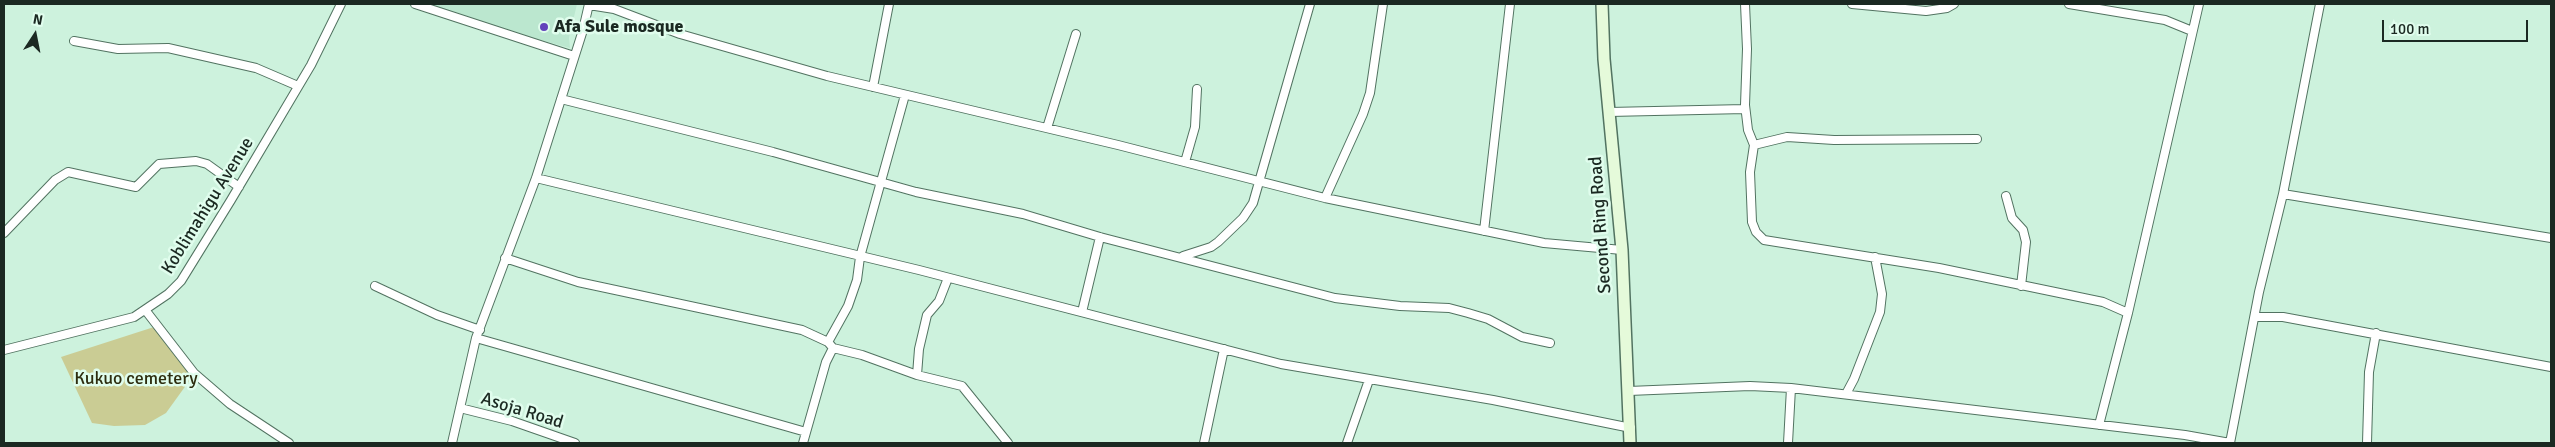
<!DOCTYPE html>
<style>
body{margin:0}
#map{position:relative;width:2555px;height:447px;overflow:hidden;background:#cdf2dd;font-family:Signika,sans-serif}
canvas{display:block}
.frame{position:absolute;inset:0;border:5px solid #1b2922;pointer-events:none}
.north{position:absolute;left:10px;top:10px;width:50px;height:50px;-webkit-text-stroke:4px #e0fded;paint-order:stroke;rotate:11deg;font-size:14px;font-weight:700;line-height:20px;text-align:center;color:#1b2922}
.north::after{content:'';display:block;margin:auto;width:18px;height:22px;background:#1b2922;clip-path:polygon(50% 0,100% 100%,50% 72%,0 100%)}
.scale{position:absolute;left:2382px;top:20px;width:146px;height:22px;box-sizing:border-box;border:2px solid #1b2922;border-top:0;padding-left:6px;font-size:15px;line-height:18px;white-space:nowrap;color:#1b2922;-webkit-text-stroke:4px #e0fded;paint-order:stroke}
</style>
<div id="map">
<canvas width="2555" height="447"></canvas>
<div class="frame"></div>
<div class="north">N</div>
<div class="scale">100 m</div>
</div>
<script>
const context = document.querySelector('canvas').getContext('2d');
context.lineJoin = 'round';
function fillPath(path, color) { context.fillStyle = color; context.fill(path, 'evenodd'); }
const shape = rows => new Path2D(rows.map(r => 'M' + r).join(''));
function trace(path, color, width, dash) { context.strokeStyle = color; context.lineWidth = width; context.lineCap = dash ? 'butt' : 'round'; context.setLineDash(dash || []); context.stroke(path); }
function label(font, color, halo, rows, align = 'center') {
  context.font = font + ' Signika,sans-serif'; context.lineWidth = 5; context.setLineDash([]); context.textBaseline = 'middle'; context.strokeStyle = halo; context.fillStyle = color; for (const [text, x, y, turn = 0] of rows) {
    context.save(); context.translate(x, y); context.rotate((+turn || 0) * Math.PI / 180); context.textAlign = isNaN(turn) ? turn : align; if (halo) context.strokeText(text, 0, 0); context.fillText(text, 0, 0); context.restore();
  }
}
const built = shape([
 [425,4,577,4,569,38,570,48,514,33]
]);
const green = shape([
 [154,327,192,377,166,413,145,425,114,426,92,423,61,357]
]);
const street = shape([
 [415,4,574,56],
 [1745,4,1747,49,1745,105,1748,130,1754,145,1750,172,1752,222,1756,232,1764,240,1939,268,2103,302,2128,313],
 [1852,4,1926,11,1947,8,1954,4],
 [2069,4,2165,20,2192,31],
 [589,5,614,9,680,34,827,76,1118,145,1325,198,1544,243,1622,250],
 [74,41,118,49,168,48,256,68,298,86],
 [873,87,889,4],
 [561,99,773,152,916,192,1023,214,1100,237,1335,298,1400,306,1449,308,1468,313,1488,319,1522,337,1550,343],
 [1609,112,1745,109],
 [1047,128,1076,34],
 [1754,145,1787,137,1834,140,1977,139],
 [1185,162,1195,127,1197,89],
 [536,178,919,270,1281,364,1493,400,1631,428],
 [2283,194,2551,238],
 [2006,196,2012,218,2023,230,2026,242,2021,286],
 [1325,198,1363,114,1370,93,1383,4],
 [1484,231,1510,4],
 [4,233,55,180,68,172,136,187,159,164,196,161,207,164,239,187],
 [1183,256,1211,247,1218,242,1243,218,1253,203,1310,4],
 [505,258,578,282,802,330,828,342,833,348,862,355,917,375,962,386,1008,443],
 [375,286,437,315,480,330],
 [146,311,194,373,230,404,289,443],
 [1082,312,1100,237],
 [2256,317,2283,317,2551,367],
 [476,338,806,432],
 [828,342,848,306,857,280,860,257,905,95],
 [4,350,134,317,168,294,181,281,231,200,311,65,341,4],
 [917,375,919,349,927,315,939,301,948,278],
 [1629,391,1750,386,1791,388,2185,435,2230,443],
 [1846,394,1854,379,1880,312,1882,294,1875,257],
 [460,408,512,421,575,443],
 [2099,425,2128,313,2199,4],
 [452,443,476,338,536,178,583,30,589,4],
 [803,443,826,362,833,348],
 [1204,443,1224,349],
 [1347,443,1369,380],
 [1788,443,1791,388],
 [2230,443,2259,292,2283,194,2320,4],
 [2367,443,2369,372,2376,333]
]);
const secondary = shape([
 [1602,4,1604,59,1622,250,1630,443]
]);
const markers = [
 [544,27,5,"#6343bb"]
];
const poiNames = [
 ["Afa Sule mosque",554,27]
];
const streetNames = [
 ["Koblimahigu Avenue",208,206,-58],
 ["Second Ring Road",1601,225,-94],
 ["Asoja Road",522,411,17]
];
const parkNames = [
 ["Kukuo cemetery",136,379]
];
fillPath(built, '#bbe7cf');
fillPath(green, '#cacc94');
trace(street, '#527361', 10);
trace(secondary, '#527361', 14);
trace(street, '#fff', 8);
trace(secondary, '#e5fada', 11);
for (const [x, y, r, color] of markers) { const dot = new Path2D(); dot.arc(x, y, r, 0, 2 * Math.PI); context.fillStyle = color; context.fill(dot); trace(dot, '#e0fded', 2); }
label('bold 18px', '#1b2922', '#e0fded', poiNames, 'left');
label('18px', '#1b2922', '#e0fded', streetNames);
label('18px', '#2d2d0f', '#e0fded', parkNames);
</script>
